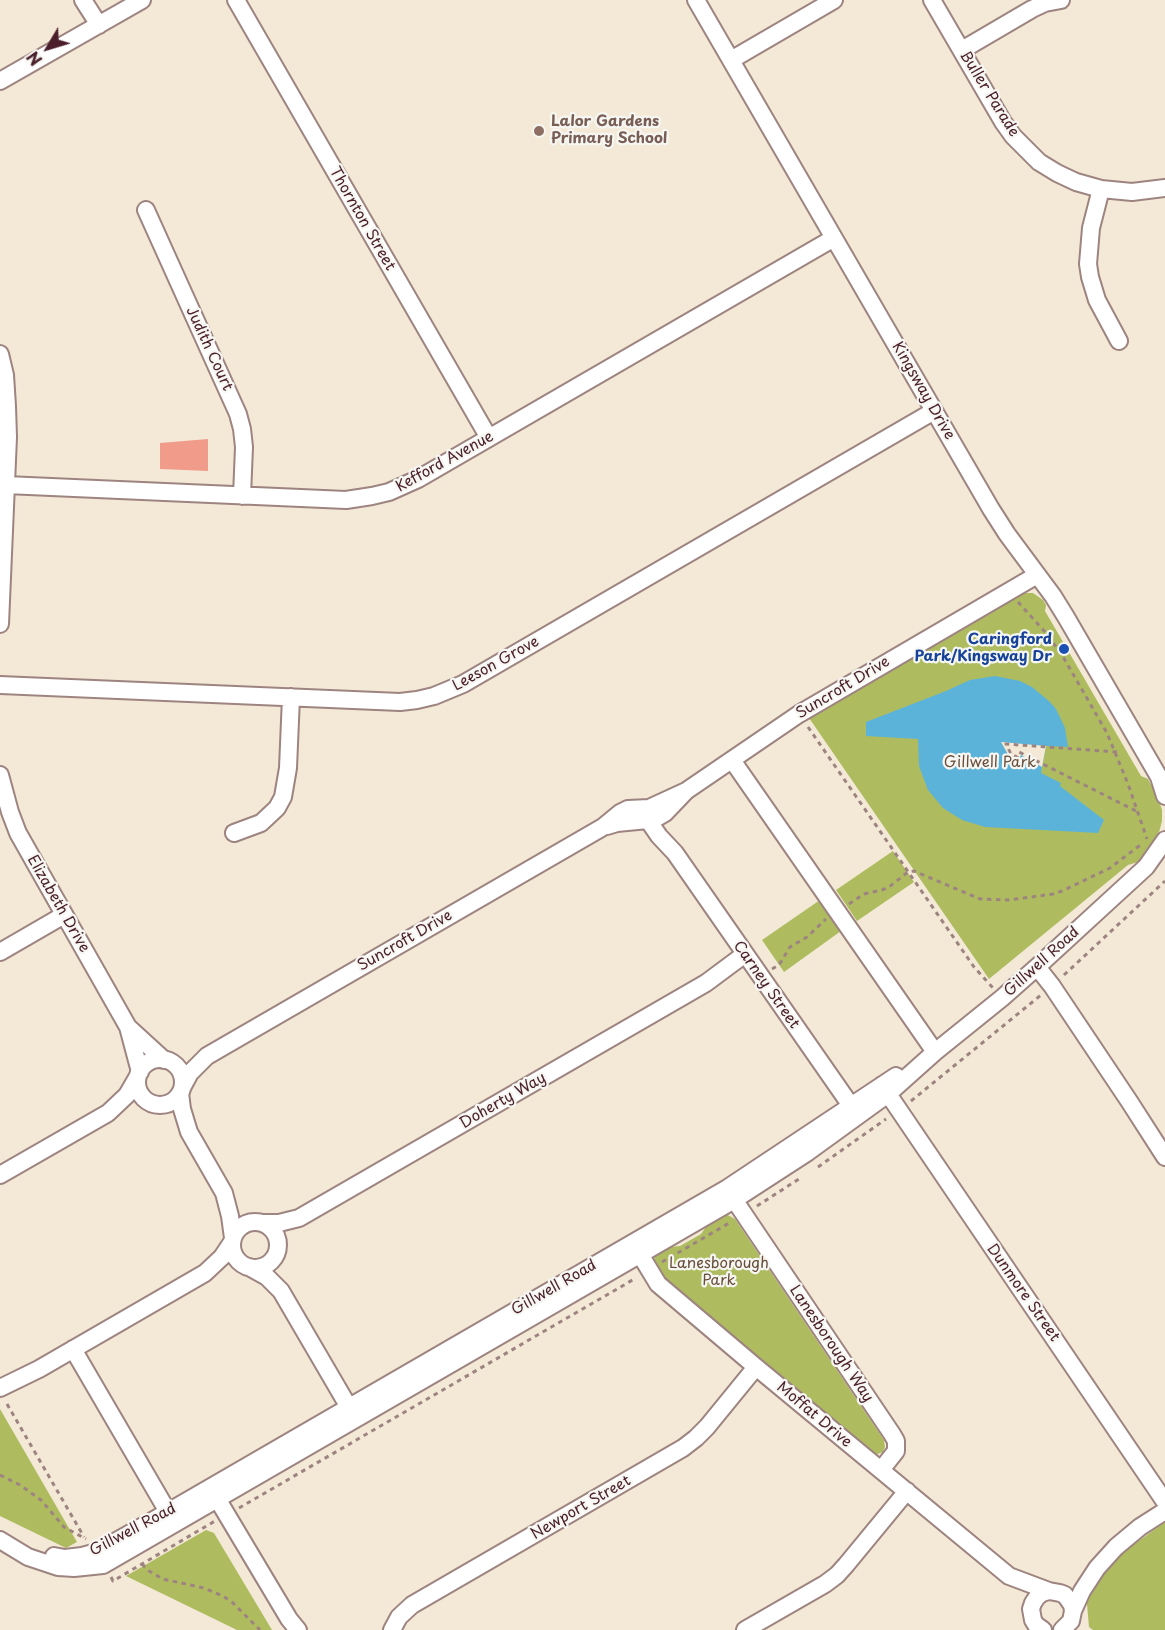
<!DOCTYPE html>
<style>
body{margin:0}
#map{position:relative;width:1165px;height:1630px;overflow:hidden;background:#f3e9d6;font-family:"Playpen Sans",sans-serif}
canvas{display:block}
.north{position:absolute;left:18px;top:18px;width:60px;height:60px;-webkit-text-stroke:4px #f6f6f2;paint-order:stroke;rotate:232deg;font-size:16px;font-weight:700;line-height:24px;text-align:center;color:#4a1f2b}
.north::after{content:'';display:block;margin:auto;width:21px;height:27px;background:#4a1f2b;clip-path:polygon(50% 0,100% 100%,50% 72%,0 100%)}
</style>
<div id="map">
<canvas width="1165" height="1630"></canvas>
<div class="north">N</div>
</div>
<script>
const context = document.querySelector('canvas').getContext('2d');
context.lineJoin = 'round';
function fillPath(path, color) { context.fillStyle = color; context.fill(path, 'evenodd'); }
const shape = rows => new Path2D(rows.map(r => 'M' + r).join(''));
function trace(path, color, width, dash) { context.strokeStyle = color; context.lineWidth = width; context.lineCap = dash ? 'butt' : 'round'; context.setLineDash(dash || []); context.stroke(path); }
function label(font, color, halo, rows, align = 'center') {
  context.font = font + ' "Playpen Sans",sans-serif'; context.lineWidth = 4.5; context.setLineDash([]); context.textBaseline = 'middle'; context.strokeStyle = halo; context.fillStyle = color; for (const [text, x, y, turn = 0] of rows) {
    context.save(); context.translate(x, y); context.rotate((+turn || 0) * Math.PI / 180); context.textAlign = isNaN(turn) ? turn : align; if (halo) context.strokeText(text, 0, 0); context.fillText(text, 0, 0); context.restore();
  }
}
const green = shape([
 [1026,593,1033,593,1043,600,1046,605,1045,611,1141,776,1148,779,1158,798,1162,810,1162,821,1157,840,1148,853,1138,862,1128,865,989,979,809,718,1018,596],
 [893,851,914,882,857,921,836,890],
 [820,900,841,931,784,972,762,940],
 [721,1214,726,1214,735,1219,884,1440,885,1447,883,1452,875,1455,666,1283,656,1270,654,1261,655,1255,668,1247,680,1246,701,1234,710,1221],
 [0,1409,77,1542,66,1548,0,1516],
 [1165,1522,1165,1630,1093,1630,1089,1627,1086,1593,1111,1565,1126,1550],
 [206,1530,214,1533,272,1630,237,1630,126,1576]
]);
const water = shape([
 [995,676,1020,681,1032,687,1050,702,1056,709,1065,728,1068,747,1046,746,1041,773,1061,783,1060,786,1104,820,1098,833,985,827,962,820,943,808,928,790,919,766,918,739,866,736,866,722,946,691,970,680]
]);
const pier = shape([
 [1001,742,1046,746,1042,767,1021,755,1018,761,1009,756]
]);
const building = shape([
 [208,439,208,471,160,469,160,443]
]);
const path = shape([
 [1018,602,1046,633,1062,655,1107,733,1128,784,1147,839],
 [808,727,974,967,993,988],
 [1117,752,1006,744,1011,754,1017,757,1019,752,1136,811],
 [849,904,864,894,882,890,889,887,908,872,914,871,980,899,1009,900,1053,894,1062,891,1110,868,1143,843],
 [772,969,779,965,790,947,807,937,826,919],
 [1064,975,1165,881],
 [911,1101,1041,995],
 [818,1167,886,1119],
 [757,1206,802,1177],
 [662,1262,731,1222],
 [7,1404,84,1537],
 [0,1475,20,1485,41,1500,64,1527,86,1539],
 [239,1508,636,1278],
 [142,1564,149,1571,163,1579,204,1588,223,1596,233,1603,260,1630],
 [111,1577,113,1581,215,1521]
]);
const minor = shape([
 [83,0,99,25],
 [236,0,489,438],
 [696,0,991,509,1007,534,1053,596,1066,617,1159,777,1165,796],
 [932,0,1003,122,1013,136,1039,162,1057,173,1076,182,1101,189,1132,192,1165,188],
 [962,50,1032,9,1045,3,1061,0],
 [731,60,834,0],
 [0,81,142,0],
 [1101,189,1091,228,1088,264,1090,277,1097,300,1119,341],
 [146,210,238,414,242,429,244,447,242,496],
 [0,354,5,375,7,406,8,437,0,624],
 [6,485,346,500,372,496,389,492,418,479,834,238],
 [0,685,400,702,417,700,434,696,463,684,934,411],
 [732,760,935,1052],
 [0,775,10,812,18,833,128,1027,140,1072],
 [649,810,648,820,659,836,675,853,856,1113],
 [607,826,617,823,648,820,658,817,665,813,686,791,799,714,1037,575],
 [234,833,261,823,277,808,283,797,288,768,291,697],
 [0,952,64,915],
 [1037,967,1052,986,1129,1101,1165,1157],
 [129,1028,164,1060],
 '137 1082a23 23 0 1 1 46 0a23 23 0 1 1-46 0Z',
 [882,1085,1165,1502],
 [183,1086,190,1073,207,1056,603,827,620,813,628,809,649,808,686,791],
 [180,1093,182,1109,189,1132,224,1193,230,1216,233,1238],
 [0,1175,108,1113,127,1095,138,1076],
 [729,1192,892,1434,896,1441,896,1451,881,1470],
 '232 1245a23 23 0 1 1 46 0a23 23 0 1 1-46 0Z',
 [262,1223,279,1223,299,1218,706,983,745,954],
 [635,1246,658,1284,756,1367,1009,1576,1049,1591],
 [249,1267,267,1277,281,1291,354,1416],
 [73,1349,168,1512],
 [0,1388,39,1369,205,1273,222,1257,232,1242],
 [212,1490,289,1619,298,1630],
 [0,1540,28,1557,58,1567,74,1568,103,1565,734,1200,808,1152,888,1094,935,1052,1002,998,1037,967,1146,867,1165,840],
 [54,1556,65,1558,82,1556,97,1552,168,1512,726,1189,896,1076],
 [1073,1611,1082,1591,1097,1568,1116,1547,1140,1527,1165,1511],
 [392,1630,399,1617,412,1605,683,1448,696,1438,707,1427,756,1367],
 [745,1630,825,1584,837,1575,846,1565,907,1491],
 [1043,1630,1036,1625,1033,1620,1031,1609,1033,1603,1037,1597,1042,1593,1049,1591,1060,1593,1065,1595,1072,1605,1073,1611,1071,1621,1062,1630]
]);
const markers = [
 [539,131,6,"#8d6e63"],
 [1064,649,6,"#1a4fb4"]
];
const streetNames = [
 ["Buller Parade",989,94,58],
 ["Thornton Street",362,219,60],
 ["Judith Court",209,349,65],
 ["Kingsway Drive",923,391,60],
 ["Kefford Avenue",445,462,-29],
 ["Leeson Grove",496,664,-29],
 ["Suncroft Drive",843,688,-31],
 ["Elizabeth Drive",58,904,60],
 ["Suncroft Drive",405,941,-30],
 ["Gillwell Road",1042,962,-42],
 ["Carney Street",766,985,55],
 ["Doherty Way",503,1101,-30],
 ["Gillwell Road",554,1288,-30],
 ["Dunmore Street",1023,1293,55],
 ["Lanesborough Way",831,1344,56],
 ["Moffat Drive",814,1415,40],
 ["Newport Street",581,1508,-30],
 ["Gillwell Road",133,1530,-28]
];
const educationNames = [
 ["Lalor Gardens",551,122],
 ["Primary School",551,139]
];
const transitNames = [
 ["Caringford",1052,640],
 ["Park/Kingsway Dr",1052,657]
];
const parkNames = [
 ["Gillwell Park",990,763],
 ["Lanesborough",719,1264],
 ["Park",719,1281]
];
fillPath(green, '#aebc5f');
fillPath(water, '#5cb3d9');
fillPath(pier, '#f3e9d6');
fillPath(building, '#f19c8b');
trace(minor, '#9e8480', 20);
trace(path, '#9e8480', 3, [4.5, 4.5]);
trace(minor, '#fff', 16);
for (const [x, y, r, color] of markers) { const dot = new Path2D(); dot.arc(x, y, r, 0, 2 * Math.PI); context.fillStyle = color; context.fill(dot); trace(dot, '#f6f6f2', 2); }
label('15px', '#4a1f2b', '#f6f6f2', streetNames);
label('bold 15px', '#785e54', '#f6f6f2', educationNames, 'left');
label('bold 15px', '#164399', '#f6f6f2', transitNames, 'right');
label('15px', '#684e3b', '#f6f6f2', parkNames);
</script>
